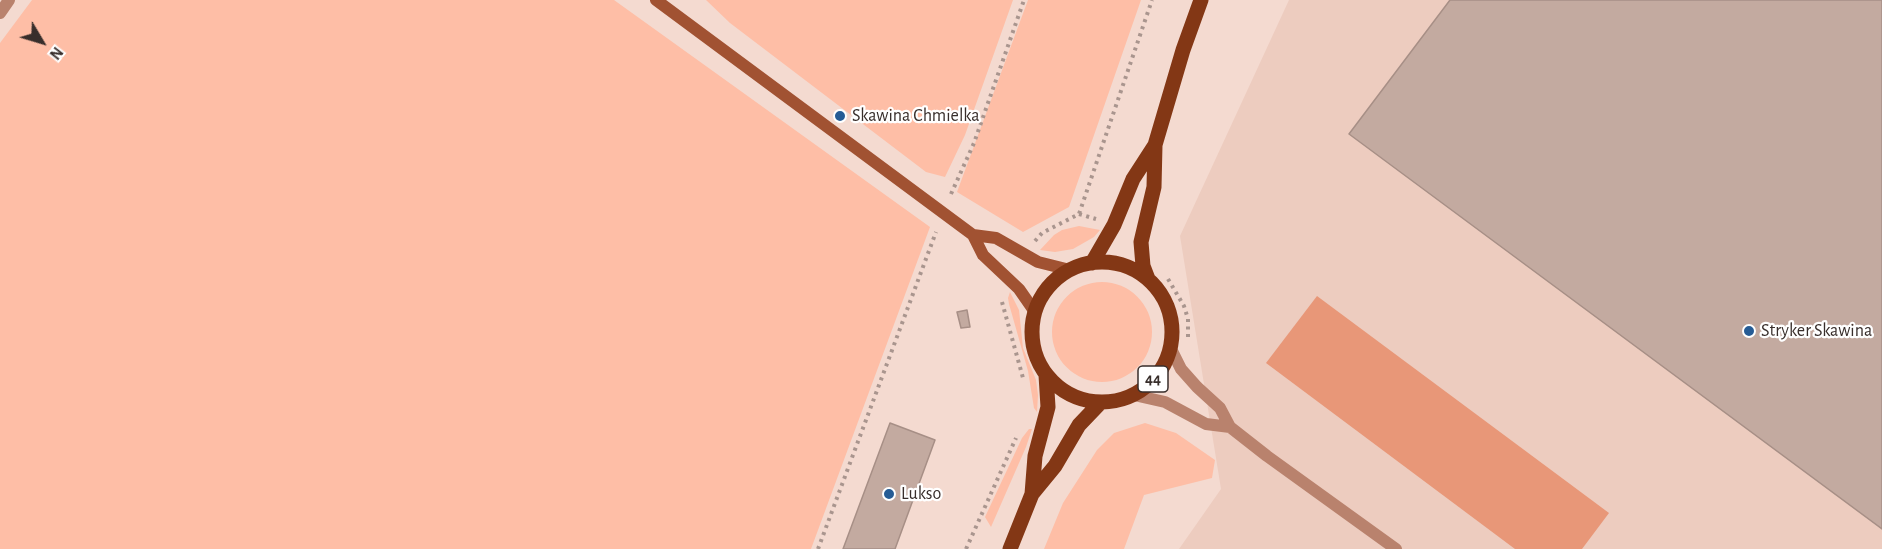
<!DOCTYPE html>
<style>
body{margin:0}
#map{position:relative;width:1882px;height:549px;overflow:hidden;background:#f4dad0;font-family:"Alegreya Sans",sans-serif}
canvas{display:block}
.north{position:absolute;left:12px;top:12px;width:60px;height:60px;-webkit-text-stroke:4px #fff;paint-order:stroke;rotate:128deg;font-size:16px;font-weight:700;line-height:24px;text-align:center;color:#382e2b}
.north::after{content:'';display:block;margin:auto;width:21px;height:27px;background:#382e2b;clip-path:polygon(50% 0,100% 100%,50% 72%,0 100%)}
</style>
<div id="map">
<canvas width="1882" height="549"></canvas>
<div class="north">N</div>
</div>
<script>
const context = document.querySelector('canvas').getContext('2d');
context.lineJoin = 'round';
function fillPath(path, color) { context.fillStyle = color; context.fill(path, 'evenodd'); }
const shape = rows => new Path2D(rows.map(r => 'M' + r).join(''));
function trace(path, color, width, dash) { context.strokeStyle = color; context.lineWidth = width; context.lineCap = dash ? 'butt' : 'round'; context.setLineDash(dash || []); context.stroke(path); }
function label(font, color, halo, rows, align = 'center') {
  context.font = font + ' "Alegreya Sans",sans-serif'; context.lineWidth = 4.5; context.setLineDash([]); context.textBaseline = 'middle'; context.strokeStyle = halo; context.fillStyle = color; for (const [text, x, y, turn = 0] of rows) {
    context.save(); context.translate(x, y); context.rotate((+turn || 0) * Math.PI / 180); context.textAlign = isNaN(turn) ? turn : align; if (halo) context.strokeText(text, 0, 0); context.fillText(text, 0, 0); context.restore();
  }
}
const built = shape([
 [1289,0,1882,0,1882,549,1179,549,1221,489,1180,236]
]);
const green = shape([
 [32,0,614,0,930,227,811,549,0,549,0,43],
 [706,0,1013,0,965,135,945,177,926,172,730,23],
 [1028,0,1141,0,1069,207,1023,232,957,192],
 [1079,226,1100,230,1094,237,1073,249,1055,252,1040,250,1054,235,1062,230],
 '1052 332a50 50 0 1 1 100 0a50 50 0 1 1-100 0Z',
 [1010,292,1019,310,1023,348,1036,380,1038,395,1037,412,1034,408,1028,371,1009,304,1008,298],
 [1145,423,1176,433,1215,460,1212,478,1144,495,1124,549,1044,549,1063,503,1097,450,1114,433],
 [1029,429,1032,429,1026,447,991,527,985,517,1022,438]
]);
const water = shape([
 [1317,296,1609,513,1582,549,1515,549,1266,363]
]);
const building = shape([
 [1450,0,1882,0,1882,529,1349,134,1450,0],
 [967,310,970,327,961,328,957,312,967,310],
 [890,423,935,440,895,549,843,549,890,423]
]);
const path = shape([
 [951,194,974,143,1024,0],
 [1079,214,1096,219],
 [1035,241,1042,233,1079,214,1152,0],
 [1168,279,1184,306,1188,319,1188,338],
 [1002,302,1023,378],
 [818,549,936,232],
 [966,549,1016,438]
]);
const lane = shape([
 [0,13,9,0]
]);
const street = shape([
 [1170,347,1181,369,1197,387,1220,408,1230,427,1267,456,1396,549],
 [1134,395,1165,402,1206,424,1230,427]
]);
const secondary = shape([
 [656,0,973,235,996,238,1038,262,1070,270],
 [973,235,983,255,1019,289,1035,312]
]);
const primary = shape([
 '1032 332a70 70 0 1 1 140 0a70 70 0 1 1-140 0Z',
 [1092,263,1114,225,1133,179,1155,145],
 [1148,279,1143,266,1141,242,1154,187,1155,145,1183,50,1201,0],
 [1032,494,1055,466,1079,425,1101,402],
 [1010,549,1032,494,1035,456,1048,407,1046,375]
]);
const markers = [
 [840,116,6,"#265c95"],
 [1749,331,6,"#265c95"],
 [889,494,6,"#265c95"]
];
const shields = [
 [1153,379,30]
];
const shieldNames = [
 ["44",1153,379]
];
const poiNames = [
 ["Skawina Chmielka",852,116],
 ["Stryker Skawina",1761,331],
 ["Lukso",901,494]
];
fillPath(built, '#edccbf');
fillPath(green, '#febea6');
fillPath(water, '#e89778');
fillPath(building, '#c3aaa0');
trace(building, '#a78f86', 1.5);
trace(path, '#a9958e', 4, [3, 4.5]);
trace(lane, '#b9826d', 12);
trace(street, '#b9826d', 12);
trace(secondary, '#a15232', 12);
trace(primary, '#833715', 15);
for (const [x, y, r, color] of markers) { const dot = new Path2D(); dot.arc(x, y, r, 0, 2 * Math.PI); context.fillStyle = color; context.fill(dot); trace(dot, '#fff', 2); }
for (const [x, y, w] of shields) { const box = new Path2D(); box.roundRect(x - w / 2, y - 13, w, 26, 4.5); context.fillStyle = '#fff'; context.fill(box); trace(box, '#382e2b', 1.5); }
label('bold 16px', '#382e2b', null, shieldNames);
label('18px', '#382e2b', '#fff', poiNames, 'left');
</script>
